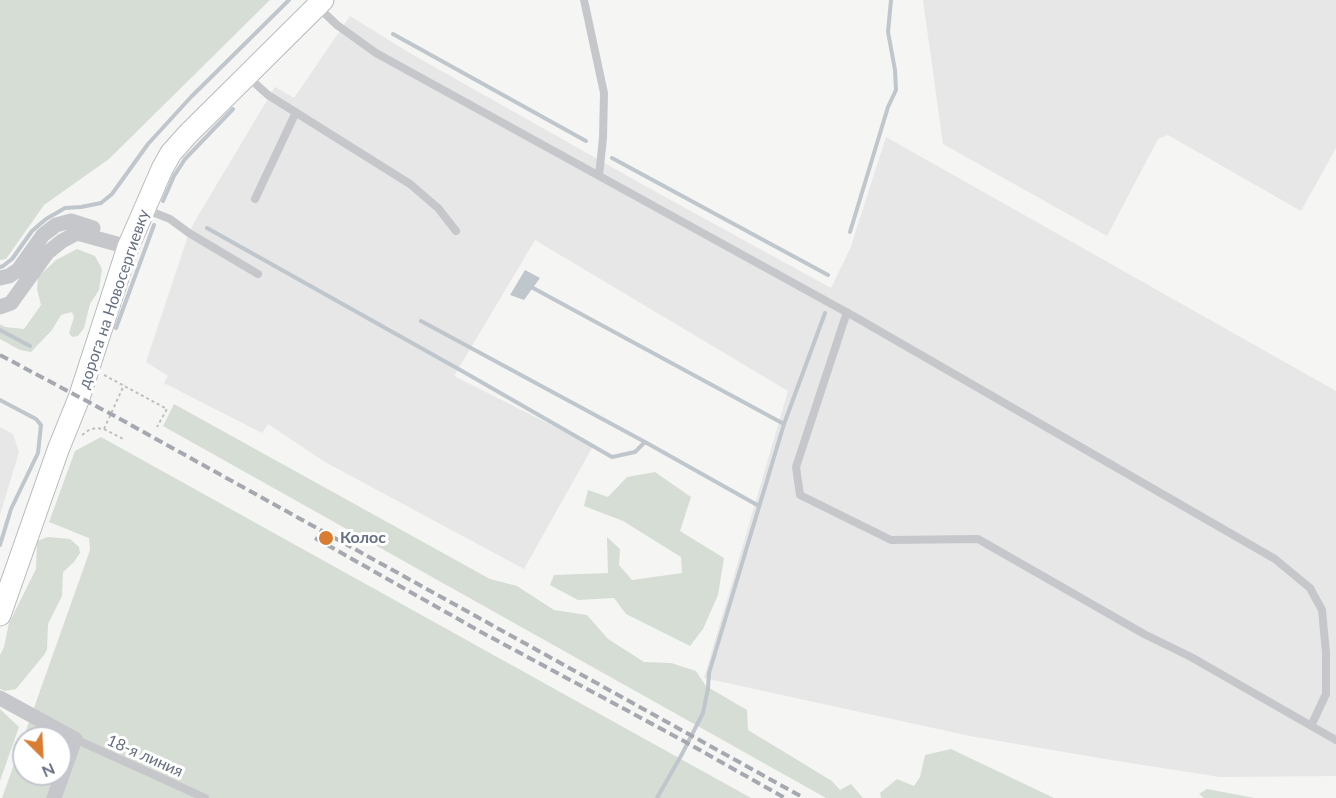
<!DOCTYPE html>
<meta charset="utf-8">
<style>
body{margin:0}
#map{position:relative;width:1336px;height:798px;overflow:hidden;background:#f5f6f3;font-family:Lato,sans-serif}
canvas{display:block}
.north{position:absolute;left:12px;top:726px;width:60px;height:60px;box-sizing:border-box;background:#fff;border:2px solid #c2c6cd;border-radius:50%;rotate:156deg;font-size:16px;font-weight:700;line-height:24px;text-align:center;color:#677082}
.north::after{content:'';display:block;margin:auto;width:21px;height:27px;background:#d87d31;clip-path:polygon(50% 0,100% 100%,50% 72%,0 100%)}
</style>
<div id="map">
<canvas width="1336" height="798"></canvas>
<div class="north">N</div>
</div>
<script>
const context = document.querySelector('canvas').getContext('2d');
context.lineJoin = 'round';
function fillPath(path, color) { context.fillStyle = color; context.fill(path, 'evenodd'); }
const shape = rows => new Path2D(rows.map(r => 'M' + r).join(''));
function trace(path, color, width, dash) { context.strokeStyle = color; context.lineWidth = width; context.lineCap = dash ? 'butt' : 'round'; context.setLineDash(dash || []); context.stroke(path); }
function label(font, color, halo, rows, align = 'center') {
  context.font = font + ' Lato,sans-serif'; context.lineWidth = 6; context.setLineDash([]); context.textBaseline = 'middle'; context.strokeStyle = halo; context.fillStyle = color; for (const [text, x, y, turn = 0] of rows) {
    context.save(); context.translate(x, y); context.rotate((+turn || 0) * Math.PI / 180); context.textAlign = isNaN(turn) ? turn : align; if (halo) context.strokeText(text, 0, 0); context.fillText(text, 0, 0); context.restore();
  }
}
const built = shape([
 [923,0,1336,0,1336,148,1301,211,1168,135,1158,139,1107,236,943,144],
 [350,16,408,52,647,187,831,288,850,249,886,137,1336,391,1336,776,1220,777,1111,760,970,736,704,678,788,391,535,240,454,376,593,446,524,569,325,462,268,424,262,433,164,383,168,376,146,362,189,233,196,219,275,87,294,98],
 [0,427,13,434,19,452,0,515]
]);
const green = shape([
 [0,0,270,0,109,159,44,205,6,259,0,260],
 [77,249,95,256,102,269,99,290,90,304,84,328,78,336,72,337,69,333,74,317,72,312,61,315,52,330,31,352,20,350,0,339,0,324,5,327,24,329,41,305,37,289,38,277,56,260],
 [174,404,490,579,517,586,554,610,587,615,608,639,644,662,671,663,696,671,706,686,747,710,748,730,832,781,840,790,851,784,863,798,826,798,163,426],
 [101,437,751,798,2,798,90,550,89,538,49,522,75,451],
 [24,738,60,738,60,774,24,774],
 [655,472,691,497,680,531,724,558,718,595,703,629,690,646,626,614,614,598,578,600,550,585,554,575,608,573,607,537,620,549,619,565,632,580,682,573,681,557,623,521,584,506,588,490,608,497,627,477],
 [48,537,70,539,79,547,80,553,74,562,63,572,62,596,48,624,47,650,44,655,16,689,5,691,0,689,0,655,4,647,9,623,36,569,37,541],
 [0,709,19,727,0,781],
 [951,749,1054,798,881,798,880,793,897,779,914,786,920,777,925,755],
 [1207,789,1255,798,1204,798,1199,794]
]);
const water = shape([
 [525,270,540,278,524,300,510,295]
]);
const stream = shape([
 [393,34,586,141],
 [612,158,828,275],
 [163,201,174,176,185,159,233,109],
 [207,228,462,371,612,457,635,452,645,442,759,506],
 [850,232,888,107,896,90,895,70,888,32,891,0],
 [0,267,3,266,12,259,32,231,46,219,65,208,81,207,101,203,112,194,148,144,191,97,289,0],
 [533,288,784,424],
 [421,321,645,442],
 [116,328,154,225],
 [0,330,30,346],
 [0,400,36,419,41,425,38,453,11,509,0,545],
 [657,798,682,754,703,713,708,688,709,673,784,424,825,313]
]);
const path = shape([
 [104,375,167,409,157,427],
 [104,429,125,440],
 [82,435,89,430,96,428,104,429,124,385]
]);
const lane = shape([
 [584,0,604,93,603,138,599,176],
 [319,8,337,25,376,53,857,318,1275,559,1310,588,1322,610,1326,653,1326,694,1311,726],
 [248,77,268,95,410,184,438,208,456,231],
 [255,199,296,112],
 [145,209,170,219,189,233,258,274],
 [847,312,796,467,800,495,891,540,978,539,1144,634,1191,657,1336,740],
 [75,739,205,798]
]);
const street = shape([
 [0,278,9,276,18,270,43,235,56,225,71,221,93,228],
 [0,307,11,303,47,253,62,241,77,233,128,247],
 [0,698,75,739,54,798]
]);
const secondary = shape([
 [0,615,58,450,79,398,128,247,162,169,171,153,188,134,323,0]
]);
const rail = shape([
 [0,355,111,414,804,798],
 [315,538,481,632,682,740,785,798]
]);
const markers = [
 [326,538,8,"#d87d31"]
];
const streetNames = [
 ["дорога на Новосергиевку",114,299,-71],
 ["18-я линия",145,756,24]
];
const poiNames = [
 ["Колос",340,538]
];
fillPath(built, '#e6e7e6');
fillPath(green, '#d6ddd4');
fillPath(water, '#bfc6cc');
trace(stream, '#bfc6cc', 4);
trace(secondary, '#b7babf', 23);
trace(path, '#bebfc2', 2, [3, 3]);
trace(lane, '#c5c7cb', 8);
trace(street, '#c5c7cb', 15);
trace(secondary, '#fff', 21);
trace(rail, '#a5a8af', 4, [9, 4.5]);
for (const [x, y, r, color] of markers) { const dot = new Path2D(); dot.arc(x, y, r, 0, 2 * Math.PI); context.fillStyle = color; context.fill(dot); trace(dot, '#fff', 2); }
label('16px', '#677082', '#fff', streetNames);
label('bold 16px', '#677082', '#fff', poiNames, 'left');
</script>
